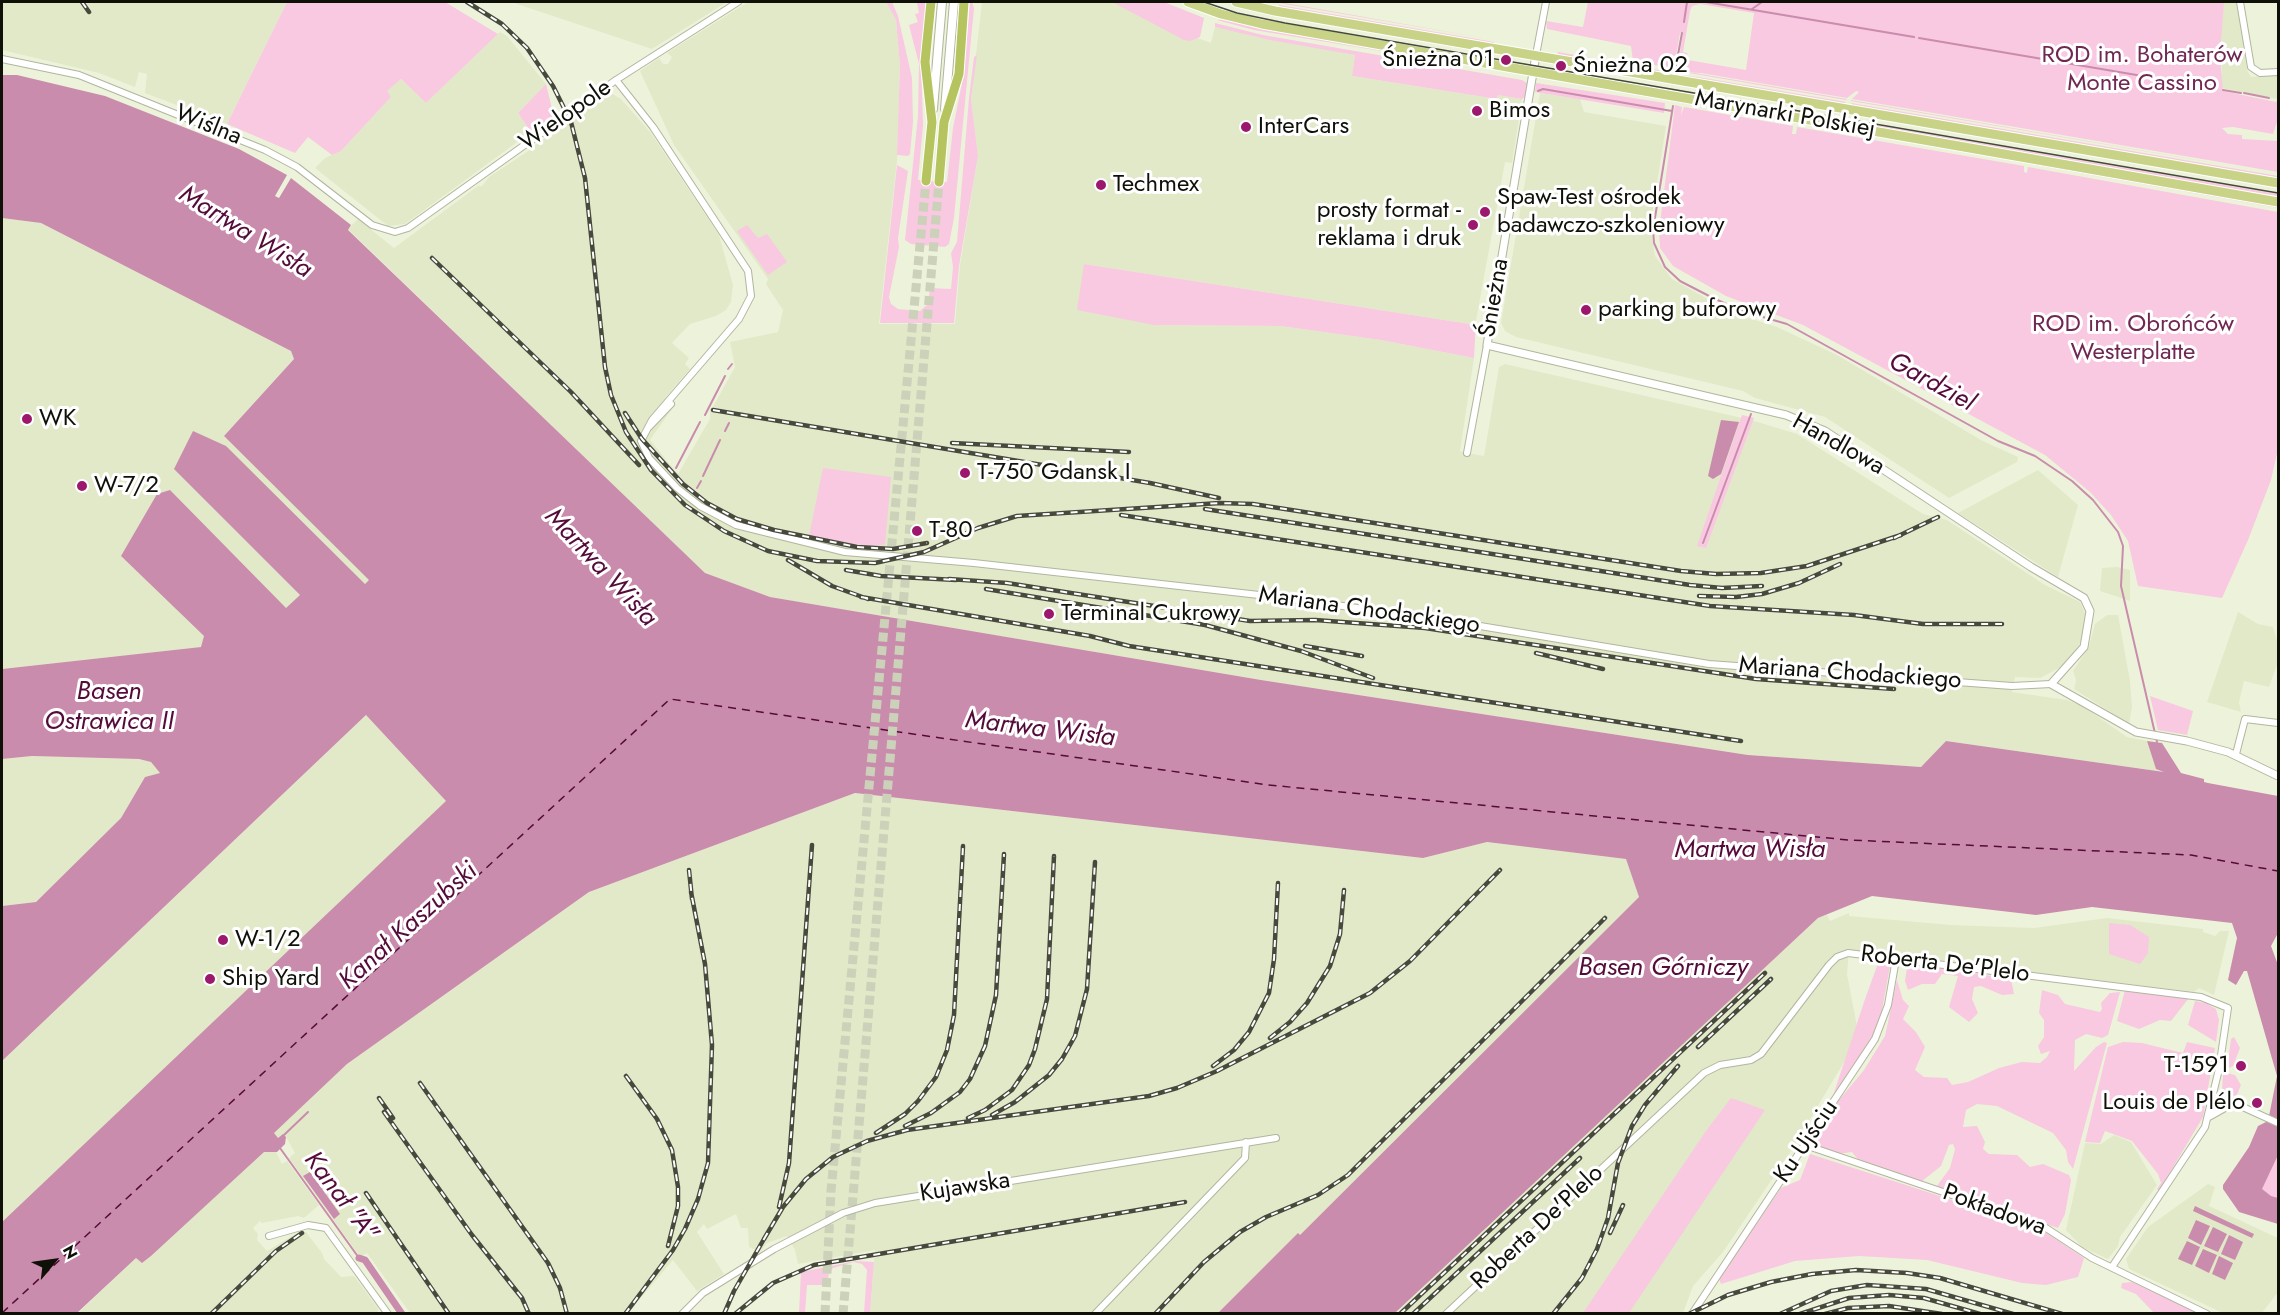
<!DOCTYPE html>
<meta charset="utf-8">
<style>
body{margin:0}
#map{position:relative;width:2280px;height:1315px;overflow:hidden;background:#edf3da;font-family:Jost,sans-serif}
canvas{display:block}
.frame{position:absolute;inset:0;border:3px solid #0f1008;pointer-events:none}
.north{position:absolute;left:24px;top:1231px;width:60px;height:60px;-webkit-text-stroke:4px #fff;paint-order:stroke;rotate:61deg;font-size:16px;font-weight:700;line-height:24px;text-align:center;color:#0f1008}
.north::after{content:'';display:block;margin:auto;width:21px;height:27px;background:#0f1008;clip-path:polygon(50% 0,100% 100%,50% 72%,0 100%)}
</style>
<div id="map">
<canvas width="2280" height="1315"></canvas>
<div class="frame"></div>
<div class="north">N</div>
</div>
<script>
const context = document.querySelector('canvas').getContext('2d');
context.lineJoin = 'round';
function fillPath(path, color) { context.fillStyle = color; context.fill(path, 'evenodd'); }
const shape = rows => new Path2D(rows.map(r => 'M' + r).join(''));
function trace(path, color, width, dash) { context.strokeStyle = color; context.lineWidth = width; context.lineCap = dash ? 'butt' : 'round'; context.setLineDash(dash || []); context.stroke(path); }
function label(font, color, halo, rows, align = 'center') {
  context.font = font + ' Jost,sans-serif'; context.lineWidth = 6; context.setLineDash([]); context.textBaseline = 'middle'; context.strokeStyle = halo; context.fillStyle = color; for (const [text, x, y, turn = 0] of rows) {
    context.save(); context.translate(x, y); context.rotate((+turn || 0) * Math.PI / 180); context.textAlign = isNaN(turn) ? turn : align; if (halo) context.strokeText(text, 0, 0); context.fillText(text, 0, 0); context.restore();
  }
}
const built = shape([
 [2,2,287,2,227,124,145,93,147,74,139,72,135,87,99,73,2,50],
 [511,2,727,2,652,49],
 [748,2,886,2,896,20,900,65,897,161,879,324,955,324,960,265,978,156,971,99,982,2,1112,2,1162,25,1211,43,1215,27,1355,55,1352,76,1497,99,1498,95,1522,99,1512,163,1505,162,1476,321,1470,324,1084,264,1154,325,1281,326,1381,340,1474,358,1460,451,1467,453,1484,456,1499,367,1505,364,1751,420,1797,434,1923,514,1947,520,2045,585,2080,602,2086,616,2082,640,2073,656,2061,667,2040,678,2015,677,2012,692,2067,700,2081,705,2127,737,2147,741,2154,763,2164,772,1946,741,1921,767,1748,755,1261,680,769,597,705,574,348,229,358,219,394,248,478,186,482,186,489,177,528,151,563,123,568,124,575,120,575,115,609,92,621,99,651,133,719,235,733,285,731,302,726,310,716,316,690,324,672,343,689,358,685,364,690,369,665,398,674,406,650,440,678,474,710,419,710,412,735,367,730,342,778,332,783,310,766,284,768,279,674,145,640,71,659,58,663,64,668,64,672,57,667,53],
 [2224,2,2238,2,2247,70,2251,77,2278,74,2278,99,2222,88,2221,18],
 [500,32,507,36,546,84,518,113,531,132,464,181,405,224,388,226,315,168,325,158,341,151,391,97,386,91,401,79,426,103],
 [1540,93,1580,99,1584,112,1666,126,1650,228,1655,256,1672,279,1733,313,1777,327,1837,355,1981,440,2018,457,2017,462,1949,498,1825,417,1755,398,1743,391,1516,337,1505,331,1501,323],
 [2,218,41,223,291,351,294,359,224,436,370,580,365,584,175,469,300,595,286,609,121,556,204,636,202,647,2,669],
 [2038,470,2078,505,2058,577,1958,513],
 [2117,567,2130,570,2130,601,2100,591,2102,568],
 [2238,612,2258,624,2273,627,2278,644,2278,662,2269,687,2244,681,2239,702,2241,712,2207,702],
 [2107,615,2118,615,2130,681,2132,707,2129,724,2074,689,2076,680,2073,671,2089,647,2095,624],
 [366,715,447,801,2,1222,2,1061],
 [32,756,139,759,151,762,160,773,145,777,121,818,36,902,2,906,2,759],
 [855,793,1423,858,1487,842,1626,859,1639,897,1300,1235,1298,1234,1218,1313,870,1313,875,1250,798,1264,795,1250,787,1236,767,1243,760,1252,749,1247,748,1228,741,1228,736,1214,707,1229,704,1224,697,1232,724,1274,697,1291,673,1260,628,1313,410,1313,367,1253,362,1256,358,1254,289,1158,295,1153,286,1137,283,1134,278,1138,273,1133,347,1064,589,892],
 [1849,913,1849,916,1951,925,2034,928,2107,918,2203,929,2203,932,2215,936,2220,931,2229,931,2214,995,2199,988,2194,992,1849,950,1847,974,1859,1037,1791,1151,1723,1252,1693,1286,1683,1313,1395,1314,1818,918,1827,915,1830,921],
 [2114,1135,2131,1142,2157,1185,2120,1237,2118,1246,2108,1259,2082,1247,2066,1230,2085,1143,2101,1144],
 [275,1150,282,1164,287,1161,319,1205,304,1218,298,1216,262,1223,260,1221,253,1228,258,1234,257,1240,267,1251,300,1231,306,1232,322,1253,324,1259,341,1277,354,1276,378,1308,378,1313,77,1314,137,1257,142,1263,151,1256,264,1151],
 [2208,1184,2215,1187,2209,1206,2278,1238,2278,1292,2262,1313,2223,1313,2129,1269,2126,1259,2148,1227]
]);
const green = shape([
 [287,2,445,2,498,34,426,103,401,79,387,91,391,97,341,151,332,155,308,137,295,153,227,124],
 [886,2,892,2,898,16,912,78,913,122,910,154,908,156,897,155,900,65,896,20],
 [926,2,921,63,923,125,918,180,947,182,953,128,964,73,970,2,972,2,974,8,954,218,949,244,945,247,911,244,905,240,918,116,919,64,909,25,918,22,915,14,919,13,917,3],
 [1112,2,1164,2,1204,18,1200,37,1190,41,1184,40],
 [1218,2,1254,10,1521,59,1272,15],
 [1588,2,2224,2,2220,56,2223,91,2276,102,2278,99,2278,119,2273,134,2233,127,2222,128,2228,134,2242,135,2242,139,2278,141,2278,172,1852,99,1859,92,1856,91,1847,98,1701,73,1677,72,1683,33,1680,33,1673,72,1660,66,1633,61,1631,46,1547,29,1546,21,1583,27],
 [1700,4,1754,13,1746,70,1688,60,1687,53,1683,52,1690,11,1692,6],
 [1279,3,1285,3,1495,40],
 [1279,5,1494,42,1494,45,1279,8],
 [1225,19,1520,73,1520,74,1254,30,1217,20],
 [1215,23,1263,35,1522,80,1527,83,1526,96,1522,99,1498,95,1497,99,1352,76,1355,55,1270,40,1215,27],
 [1558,52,1663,71,1670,74,1698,77,1846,102,1842,105,1557,55],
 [977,55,971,99,978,156,959,266,954,323,880,323,897,165,908,171,898,238,899,247,889,297,891,304,898,309,920,311,928,304,930,288,951,289,953,267,951,253,957,242,969,98,974,57],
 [1554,70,2278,194,2278,196,2116,171],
 [1689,73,1695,73,1847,99,1846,100],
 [1536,83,1665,103,1664,113,1535,92],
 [546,84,554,117,531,132,518,113],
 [1586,84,1792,120,1793,123,1586,86],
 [1851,100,2278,174,1851,101],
 [1851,103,2278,176,2278,180,1854,107],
 [1675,105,1682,107,1681,115,1684,107,1793,126,1792,134,1796,134,1797,127,2024,166,2024,172,2027,173,2028,167,2278,212,2278,449,2271,480,2248,540,2222,598,2138,586,2128,541,2111,515,2090,492,2045,455,1803,325,1726,296,1673,266,1660,248,1659,231],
 [1798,122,2023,160,2024,163,1797,123],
 [2030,162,2278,205,2278,208,2029,164],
 [747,225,758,238,767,234,787,262,768,275,737,231],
 [1084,264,1470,324,1476,321,1474,358,1381,340,1281,326,1154,325,1077,310],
 [1742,415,1754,418,1706,548,1697,546],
 [823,468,891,477,885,545,866,546,809,536],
 [2150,696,2193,711,2187,735,2158,730],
 [2109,923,2130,925,2149,937,2148,953,2140,964,2109,954],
 [1882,960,1890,966,1880,1021,1874,1035,1831,1102,1864,1002,1877,966],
 [1916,964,2011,979,2014,994,2002,995,1981,986,1974,987,1972,999,1978,1013,1969,1022,1949,1007,1958,976,1942,974,1935,984,1922,984,1908,990,1905,981,1907,968],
 [1897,980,1903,1000,1909,1006,1903,1019,1916,1032,1925,1047,1915,1070,1924,1077,1947,1078,1952,1085,1968,1082,1999,1068,2022,1062,2040,1063,2047,1057,2050,1051,2041,1054,2038,1046,2044,1037,2044,1020,2039,1013,2042,990,2058,995,2065,1004,2100,1012,2102,1009,2101,1003,2110,993,2120,992,2108,1035,2102,1038,2086,1034,2075,1040,2074,1071,2096,1047,2104,1042,2107,1043,2073,1169,2068,1162,2066,1150,2053,1133,1997,1106,1977,1104,1966,1110,1963,1127,1977,1126,1985,1142,1983,1149,1989,1154,2017,1155,2030,1167,2043,1164,2069,1175,2071,1180,2065,1214,2058,1228,1937,1186,1950,1168,1955,1149,1953,1144,1949,1145,1941,1166,1921,1182,1860,1162,1852,1152,1838,1154,1816,1147,1825,1117,1864,1070,1885,1036],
 [2125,990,2189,998,2171,1021,2160,1020,2139,1029,2117,1021],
 [2195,1001,2206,1003,2216,1009,2219,1020,2216,1042,2188,1025],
 [2234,1037,2240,1048,2233,1066,2227,1069,2231,1039],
 [2123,1042,2142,1043,2183,1053,2187,1042,2215,1048,2203,1117,2159,1191,2157,1189,2161,1183,2158,1174,2132,1141,2105,1131,2100,1143,2085,1142,2108,1047],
 [2227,1073,2235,1075,2241,1085,2235,1099,2221,1106,2223,1075],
 [1731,1098,1765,1110,1629,1313,1583,1313,1706,1131],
 [2278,1149,2278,1208,2263,1203,2255,1170],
 [1810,1154,2039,1228,2084,1258,2078,1277,2046,1285,2022,1283,1927,1260,1859,1256,1795,1261,1721,1284,1719,1279,1781,1188,1800,1180],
 [856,1261,874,1262,870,1313,864,1313,867,1270,862,1264,854,1262,833,1268,829,1273,827,1285,807,1285,805,1313,799,1313,801,1272],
 [2132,1282,2176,1302,2197,1313,2154,1313,2136,1294,2121,1288,2122,1283]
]);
const water = shape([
 [2,75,17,75,105,96,239,149,287,175,275,196,279,198,291,178,351,225,348,230,705,573,770,597,1261,680,1748,755,1921,767,1946,741,2164,772,2156,769,2147,741,2162,743,2181,773,2204,779,2204,782,2208,783,2278,796,2278,933,2271,946,2278,965,2278,1155,2262,1189,2271,1196,2278,1198,2278,1224,2239,1212,2223,1189,2223,1185,2249,1147,2258,1126,2268,1121,2277,1076,2247,971,2244,971,2236,985,2228,980,2237,938,2232,923,2092,907,2036,915,1872,896,1818,918,1395,1313,1218,1313,1298,1233,1300,1235,1639,897,1626,859,1487,842,1423,858,855,793,589,892,347,1064,274,1133,278,1138,283,1134,286,1137,285,1144,277,1152,264,1152,151,1256,142,1263,136,1258,77,1313,2,1313,2,1222,446,801,366,715,2,1061,2,906,36,902,121,818,145,777,160,773,151,762,139,759,32,756,2,759,2,669,201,647,204,636,121,556,157,494,170,490,286,608,300,595,174,469,193,431,226,446,365,584,369,580,224,436,294,359,291,351,41,223,2,218],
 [1721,420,1739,422,1721,474,1713,479,1708,476],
 [310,1172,340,1214,334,1219,303,1176],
 [2195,1206,2254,1234,2252,1238,2193,1211],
 [2196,1220,2210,1226,2201,1245,2188,1238],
 [2213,1227,2227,1234,2218,1252,2204,1246],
 [2229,1235,2243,1242,2235,1260,2221,1254],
 [2187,1241,2200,1247,2192,1265,2178,1259],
 [2203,1249,2217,1255,2209,1273,2195,1266],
 [2219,1256,2233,1263,2225,1280,2212,1274]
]);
const stream = shape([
 [1706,2,1914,37],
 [1752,9,1762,2],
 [1684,22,1687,2],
 [1919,38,2213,88],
 [1675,71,1682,33],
 [2223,90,2241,93],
 [1538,91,1543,89,1672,111],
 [2244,93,2269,98],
 [1673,106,1653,230,1654,243,1665,267,1680,281,1713,298,1742,311,1787,324,1998,441,2035,456,2072,481,2093,500,2118,532,2123,546,2121,586,2157,742],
 [728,369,732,364],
 [705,415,725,376],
 [725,431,729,423],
 [676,468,700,422],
 [703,476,720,440],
 [697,488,701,481],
 [1703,543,1751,414],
 [284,1135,308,1112],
 [280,1148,359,1258]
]);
const canal = shape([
 [359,1258,365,1260,402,1314]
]);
const ferry = shape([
 [2,1313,670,699,1268,785,1849,840,2191,855,2278,871]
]);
const trunkTunnel = shape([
 [825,1314,831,1191,926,181],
 [843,1314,939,182]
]);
const minor = shape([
 [2240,2,2251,67,2260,73,2278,72],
 [1536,55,1546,2],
 [2,59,79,75,265,150,297,167,372,225,395,232,408,228,616,80,738,2],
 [616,80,653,127,748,271,751,296,739,319,652,420,641,441,649,458,677,488,700,506,736,525,845,552,974,563,1277,597,1438,619,1709,664,2012,686,2051,684],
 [649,427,671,404],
 [1467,453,1487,345],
 [2236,754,2245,719,2278,723],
 [2209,1117,2234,1103,2278,1123],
 [1805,1145,2043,1226,2092,1258,2207,1314],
 [269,1236,308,1225,326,1228,388,1314],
 [682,1314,703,1293,774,1249,843,1213,875,1203,1276,1138],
 [1095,1314,1245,1158,1246,1142],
 [1446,1314,1704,1073,1720,1065,1751,1060,1761,1054,1829,965,1837,957,1848,953,2201,997,2228,1008,2219,1069,2205,1127,2112,1267],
 [1692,1314,1875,1039,1888,1005,1896,959]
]);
const tertiary = shape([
 [1536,55,1487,345,1786,415,1825,431,2031,567,2084,598,2090,611,2084,647,2051,684,2136,732,2187,741,2228,752,2278,776]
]);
const secondary = shape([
 [933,109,942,2],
 [945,109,954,2]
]);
const primary = shape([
 [1188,2,1221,14,1262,24,2278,202],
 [1236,2,1275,11,2278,183]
]);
const trunk = shape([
 [926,181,932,122,925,62,931,2],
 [939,182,944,122,959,74,964,2]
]);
const tram = shape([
 [1204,2,1237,13,1285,23,2278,193]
]);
const rail = shape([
 [82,2,89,12],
 [467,2,502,24,527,48,553,86,571,122,585,178,605,367,611,395,626,432,651,470,685,505,724,531,768,551,817,561,875,563,924,552,978,528,1017,516,1220,503,1253,504,1681,571,1716,574,1761,573,1807,566,1901,535],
 [432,258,571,392,639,465],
 [713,410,1150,483,1219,498],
 [625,413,642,439,683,484,707,503,737,519,774,530,857,547,893,549,927,543],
 [952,443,1129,452],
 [1205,509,1690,585,1722,588,1762,586],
 [1121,515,1710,606,1854,615,1923,624,2002,624],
 [1894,538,1938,517],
 [788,560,832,586,868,599],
 [846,570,881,576,956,580],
 [949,579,1007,583,1250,621,1315,620,1425,628,1756,679,1894,689],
 [986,589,1205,625,1301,651,1373,678],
 [1699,596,1736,597,1762,594,1799,583,1840,564],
 [861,597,1090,636,1129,646,1741,741],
 [1305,646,1362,656],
 [1536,653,1603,669],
 [689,870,692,899],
 [1270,1038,1290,1022,1307,1003,1330,966,1340,934,1344,890],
 [1698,1047,1771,979],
 [1213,1066,1234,1050,1249,1032,1269,993,1274,959,1278,883],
 [626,1076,657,1119,672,1150,678,1187,678,1206,668,1246],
 [420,1083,548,1263,560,1288,567,1314],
 [379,1098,393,1118],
 [384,1112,472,1235,522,1298,529,1314],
 [992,1115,1015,1102,1049,1075,1062,1059,1075,1036,1087,989,1095,862],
 [968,1118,985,1110,1012,1090,1029,1065,1035,1049,1047,999,1054,856],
 [905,1126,931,1113,960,1092,970,1079,985,1046,996,995,1004,854],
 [876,1133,905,1114,918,1101,936,1077,947,1050,954,1015,963,846],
 [366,1193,449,1314],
 [779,1207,789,1163,812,845],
 [1610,1233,1623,1205],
 [764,1239,783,1207,806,1179,833,1157,867,1141,907,1130,1149,1096,1177,1088,1217,1071,1370,993,1410,961,1500,870],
 [211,1314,276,1251,302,1233],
 [625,1314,673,1250,685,1229,698,1199,708,1163,712,1045,705,964,691,892],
 [724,1314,734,1291,768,1232],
 [735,1314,773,1283,814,1265,1185,1202],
 [1155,1314,1204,1262,1240,1232,1266,1217,1318,1195,1348,1175,1605,918],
 [1400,1314,1765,973],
 [1413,1314,1580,1158],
 [1553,1314,1582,1278,1597,1249,1608,1218,1618,1163,1632,1126,1645,1105,1678,1066],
 [1689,1314,1728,1295,1771,1282,1812,1274,1856,1270,1907,1273,1940,1278,2062,1314],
 [1780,1314,1831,1291,1867,1285,1926,1289,2013,1314],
 [1800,1314,1849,1298,1889,1295,1924,1298,1980,1314],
 [1825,1314,1848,1308,1889,1306,1942,1314]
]);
const markers = [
 [1506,60,6,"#9b186c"],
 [1561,66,6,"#9b186c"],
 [1477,111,6,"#9b186c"],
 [1246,127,6,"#9b186c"],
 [1101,185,6,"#9b186c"],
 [1485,212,6,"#9b186c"],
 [1473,225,6,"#9b186c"],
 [1586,310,6,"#9b186c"],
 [27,419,6,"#9b186c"],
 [965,473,6,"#9b186c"],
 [82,486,6,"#9b186c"],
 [917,531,6,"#9b186c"],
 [1049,614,6,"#9b186c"],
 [223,940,6,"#9b186c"],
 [210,979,6,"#9b186c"],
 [2241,1066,6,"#9b186c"],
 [2257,1103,6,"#9b186c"]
];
const parkNames = [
 ["ROD im. Bohaterów",2142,56],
 ["Monte Cassino",2142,84],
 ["ROD im. Obrońców",2133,325],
 ["Westerplatte",2133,353]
];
const poiNames = [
 ["Śnieżna 01",1494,60,"right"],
 ["Śnieżna 02",1573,66],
 ["Bimos",1489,111],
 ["InterCars",1258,127],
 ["Techmex",1113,185],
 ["Spaw-Test ośrodek",1497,198],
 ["badawczo-szkoleniowy",1497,226],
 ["prosty format -",1461,211,"right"],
 ["reklama i druk",1461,239,"right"],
 ["parking buforowy",1598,310],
 ["WK",39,419],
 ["T-750 Gdansk I",977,473],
 ["W-7/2",94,486],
 ["T-80",929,531],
 ["Terminal Cukrowy",1061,614],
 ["W-1/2",235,940],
 ["Ship Yard",222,979],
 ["T-1591",2229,1066,"right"],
 ["Louis de Plélo",2245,1103,"right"]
];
const streetNames = [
 ["Marynarki Polskiej",1785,115,10],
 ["Wielopole",566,116,-35],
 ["Wiślna",208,126,22],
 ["Śnieżna",1495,298,-80],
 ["Handlowa",1838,445,29],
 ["Mariana Chodackiego",1369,611,8],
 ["Mariana Chodackiego",1850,674,4],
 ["Roberta De'Plelo",1945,965,7],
 ["Ku Ujściu",1807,1142,-56],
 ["Kujawska",965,1188,-9],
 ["Pokładowa",1994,1211,20],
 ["Roberta De'Plelo",1538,1228,-43]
];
const waterNames = [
 ["Martwa Wisła",245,233,32],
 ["Gardziel",1931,383,29],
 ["Martwa Wisła",600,568,47],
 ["Basen",109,693],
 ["Ostrawica II",109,723],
 ["Martwa Wisła",1040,730,7],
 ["Martwa Wisła",1750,851],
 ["Kanał Kaszubski",409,927,-42],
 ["Basen Górniczy",1663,969],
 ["Kanał \"A\"",340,1197,53]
];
fillPath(built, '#e2e9c9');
fillPath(green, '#f8c9e0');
fillPath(water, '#ca8cac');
trace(stream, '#ca8cac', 2);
trace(canal, '#ca8cac', 7);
trace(ferry, '#550b3a', 1.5, [8, 6]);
trace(trunkTunnel, '#ccd1ba', 9, [9, 4.5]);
trace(minor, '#b1b69f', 8);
trace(tertiary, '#b1b69f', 9);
trace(secondary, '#b1b69f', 10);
trace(primary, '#fff', 11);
trace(trunk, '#fff', 11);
trace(minor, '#fff', 6);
trace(tertiary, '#fff', 7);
trace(secondary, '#fff', 8);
trace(primary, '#c8d388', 9);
trace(trunk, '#b6c460', 9);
trace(tram, '#46493c', 1.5);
trace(rail, '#46493c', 4.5);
trace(rail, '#fff', 2, [7]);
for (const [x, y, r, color] of markers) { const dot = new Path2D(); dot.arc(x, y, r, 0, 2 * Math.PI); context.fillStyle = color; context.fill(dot); trace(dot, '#fff', 2); }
label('24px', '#702752', '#fff', parkNames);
label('24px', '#0f1008', '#fff', poiNames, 'left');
label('24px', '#0f1008', '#fff', streetNames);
label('italic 26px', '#550b3a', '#fff', waterNames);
</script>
